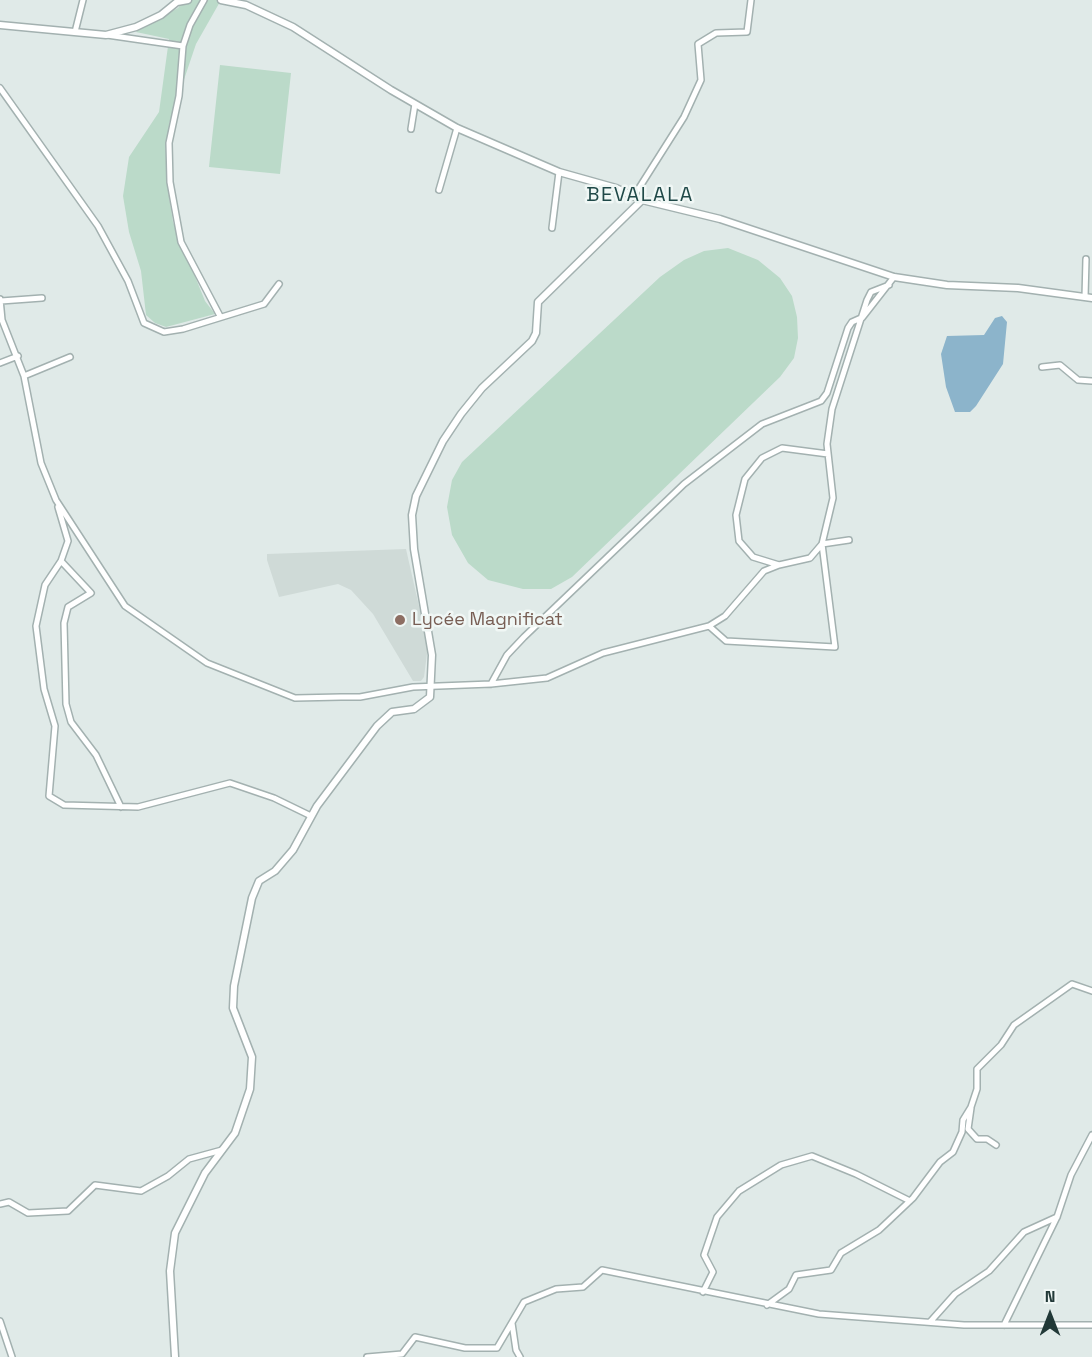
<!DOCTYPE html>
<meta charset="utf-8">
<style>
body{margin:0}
#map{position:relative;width:1092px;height:1357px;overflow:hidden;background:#e0eae8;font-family:"Space Grotesk",sans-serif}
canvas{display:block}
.north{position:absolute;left:1020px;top:1285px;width:60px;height:60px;-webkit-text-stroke:4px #f0f7f5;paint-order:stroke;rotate:0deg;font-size:16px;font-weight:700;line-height:24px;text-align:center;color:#223938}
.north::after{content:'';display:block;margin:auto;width:21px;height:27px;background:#223938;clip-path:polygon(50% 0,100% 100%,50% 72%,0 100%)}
</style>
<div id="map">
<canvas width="1092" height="1357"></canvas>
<div class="north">N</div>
</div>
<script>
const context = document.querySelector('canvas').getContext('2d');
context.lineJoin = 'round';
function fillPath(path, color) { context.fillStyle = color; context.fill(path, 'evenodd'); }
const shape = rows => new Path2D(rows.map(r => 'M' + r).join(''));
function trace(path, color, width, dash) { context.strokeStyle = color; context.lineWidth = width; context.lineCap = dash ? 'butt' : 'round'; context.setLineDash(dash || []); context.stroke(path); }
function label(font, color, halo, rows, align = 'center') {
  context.font = font + ' "Space Grotesk",sans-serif'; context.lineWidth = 5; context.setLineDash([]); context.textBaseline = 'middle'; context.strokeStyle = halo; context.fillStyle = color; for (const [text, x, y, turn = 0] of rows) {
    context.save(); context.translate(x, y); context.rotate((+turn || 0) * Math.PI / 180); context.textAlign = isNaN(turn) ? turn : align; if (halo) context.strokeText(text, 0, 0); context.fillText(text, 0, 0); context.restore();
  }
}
const built = shape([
 [406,549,428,646,424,677,421,681,413,681,373,614,351,590,338,584,279,597,267,560,267,554]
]);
const green = shape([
 [184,0,221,0,196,44,169,124,166,177,173,222,205,301,215,314,166,327,155,323,146,315,141,271,129,232,123,196,129,157,159,112,169,39,136,32,140,28,178,8],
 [220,65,291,73,280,174,209,167],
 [728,248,758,260,780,278,792,296,797,317,798,338,794,358,780,377,572,577,551,589,523,589,488,580,468,563,452,535,447,507,452,480,462,462,660,277,684,260,704,251]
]);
const water = shape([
 [1002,316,1007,322,1003,364,976,406,970,412,955,412,946,387,941,354,947,336,984,335,995,318]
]);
const minor = shape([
 [204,0,190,25,183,46,179,96,169,143,170,182,181,242,220,316],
 [75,32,83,0],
 [107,35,183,46],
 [0,88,98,226,128,281,144,323,164,332,183,329,264,304,279,284],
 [411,129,415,104],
 [439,190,457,128],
 [634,196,684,117,701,80,698,44,716,33,747,32,751,0],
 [552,228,559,172],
 [1085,297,1086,259],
 [0,299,2,320,24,376,41,463,56,500,125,606,207,663,295,698,341,697,360,697,413,687,491,684,547,678,603,653,709,626,725,616,764,571,779,565,810,558,822,544,833,498,827,444,832,409,867,300,871,292,889,285],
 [1,301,42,298],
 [862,318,894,277],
 [0,363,18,356],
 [1042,367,1060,365,1078,380,1092,381],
 [24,376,70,357],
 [58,507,68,541,61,561,45,585,36,626,44,689,55,726,49,796,64,805,138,807,230,783,274,798,311,816],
 [61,561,91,593,68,607,64,623,66,704,71,722,96,755,121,807],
 [779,565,753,557,739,541,736,515,745,479,762,458,782,448,828,454],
 [709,626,726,641,835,647,822,544,849,540],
 [491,684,507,655,524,637,684,484,762,424,821,401,827,393,848,328,852,322,861,318],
 [971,1108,968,1129,977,1139,987,1139,996,1145],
 [0,1204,9,1202,28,1213,68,1211,95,1185,141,1191,168,1176,189,1159,222,1150],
 [703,1292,713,1272,704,1255,717,1217,739,1191,781,1165,812,1156,856,1174,910,1201],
 [767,1305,789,1289,796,1275,831,1270,841,1253,879,1230,913,1198,940,1162,953,1152,962,1132,963,1120,971,1107,977,1089,977,1069,1001,1045,1014,1025,1072,984,1092,991],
 [0,1321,12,1357],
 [930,1322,955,1294,989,1271,1024,1232,1057,1217],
 [512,1323,516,1350,520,1357],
 [1004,1325,1057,1217,1071,1175,1092,1135],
 [367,1357,402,1354,415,1337,465,1348,497,1348,524,1302,556,1289,583,1287,602,1270,819,1314,964,1325,1092,1325]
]);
const tertiary = shape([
 [221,0,246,5,293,27,391,90,457,128,559,172,616,188,642,200,720,219,894,277,947,285,1018,288,1092,298],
 [0,25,106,35,136,27,161,15,177,2,188,0],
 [175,1357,170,1271,175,1233,205,1173,235,1133,250,1089,252,1057,233,1008,234,986,252,898,259,881,275,871,293,850,317,806,377,726,392,712,414,709,430,697,432,655,414,549,412,515,416,496,443,441,461,414,482,388,532,341,536,333,538,302,642,200]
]);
const markers = [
 [400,620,6,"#8d6e63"]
];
const educationNames = [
 ["Lycée Magnificat",412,620]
];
const neighbourhoodNames = [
 ["BEVALALA",640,196]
];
fillPath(built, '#cfdad7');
fillPath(green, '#bbdac9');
fillPath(water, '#8cb4cb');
trace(minor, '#a3b1b0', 8);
trace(tertiary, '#a3b1b0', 9);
trace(minor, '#fff', 5);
trace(tertiary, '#fff', 6);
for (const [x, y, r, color] of markers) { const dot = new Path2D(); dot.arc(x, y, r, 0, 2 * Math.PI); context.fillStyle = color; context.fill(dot); trace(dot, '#f0f7f5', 2); }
label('18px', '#785e54', '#f0f7f5', educationNames, 'left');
context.letterSpacing = '1.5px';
label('20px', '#204948', '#f0f7f5', neighbourhoodNames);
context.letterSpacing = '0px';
</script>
